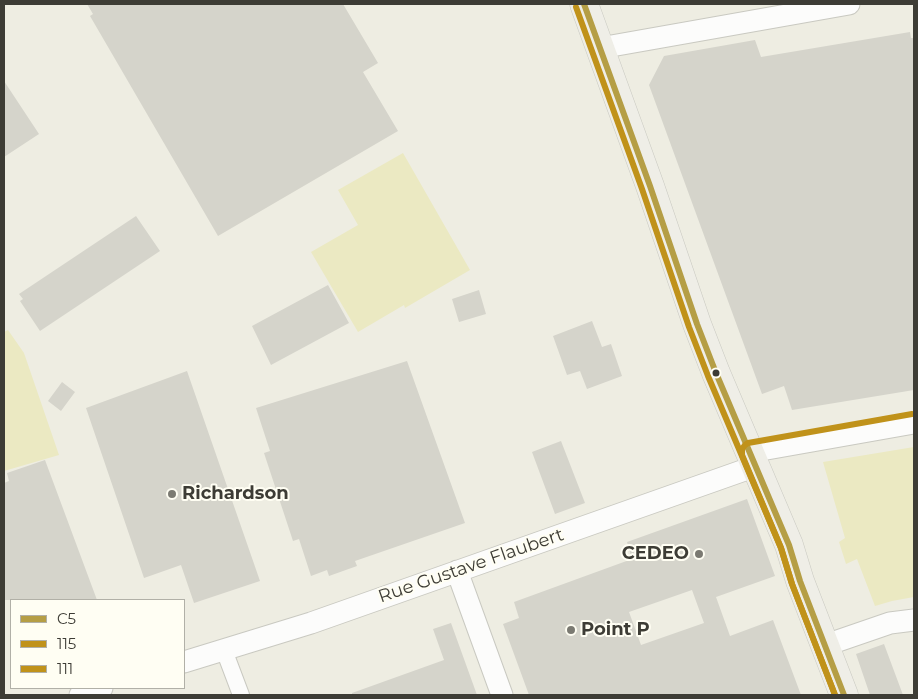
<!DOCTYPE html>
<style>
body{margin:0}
#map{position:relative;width:918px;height:699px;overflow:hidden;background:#eeede2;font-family:Montserrat,sans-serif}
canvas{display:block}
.frame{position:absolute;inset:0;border:5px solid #3d3c35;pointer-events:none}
.legend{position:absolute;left:10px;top:599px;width:175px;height:90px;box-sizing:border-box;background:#fffef3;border:1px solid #b1b0a7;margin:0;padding:6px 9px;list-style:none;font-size:15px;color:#3d3c35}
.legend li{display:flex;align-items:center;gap:10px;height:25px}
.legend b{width:25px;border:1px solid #b1b0a7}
</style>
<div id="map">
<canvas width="918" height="699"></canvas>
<div class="frame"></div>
<ul class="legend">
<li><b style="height:6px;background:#b59e45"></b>C5</li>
<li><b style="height:6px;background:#c0921a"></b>115</li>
<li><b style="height:6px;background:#c0921a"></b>111</li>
</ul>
</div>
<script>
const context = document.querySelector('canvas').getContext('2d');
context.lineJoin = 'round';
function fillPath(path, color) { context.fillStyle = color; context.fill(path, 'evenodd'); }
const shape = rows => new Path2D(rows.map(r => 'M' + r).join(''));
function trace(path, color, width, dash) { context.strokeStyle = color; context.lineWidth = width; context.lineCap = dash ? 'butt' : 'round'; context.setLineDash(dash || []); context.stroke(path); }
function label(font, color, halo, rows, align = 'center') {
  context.font = font + ' Montserrat,sans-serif'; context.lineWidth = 4; context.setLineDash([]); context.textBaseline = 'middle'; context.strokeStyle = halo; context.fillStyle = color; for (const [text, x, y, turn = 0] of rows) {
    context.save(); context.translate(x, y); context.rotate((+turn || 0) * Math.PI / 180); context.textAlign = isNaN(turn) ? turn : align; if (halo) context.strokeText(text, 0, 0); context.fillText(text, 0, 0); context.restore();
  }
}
const green = shape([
 [403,153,470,270,405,308,404,305,358,332,311,252,358,225,338,190],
 [8,330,24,353,59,455,4,471,4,332],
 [914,447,914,597,892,601,875,606,857,559,846,564,839,542,845,538,823,462]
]);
const building = shape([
 [87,4,343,4,378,63,363,72,398,131,218,236,90,16,93,14],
 [910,32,911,38,914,38,914,390,792,410,784,386,762,394,649,85,664,56,755,40,761,57],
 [4,81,39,134,4,157],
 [136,216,160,251,40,331,20,301,23,299,19,294],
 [328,285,349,323,271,365,252,326],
 [479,290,486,314,459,322,452,299],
 [592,321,602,347,611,344,622,376,587,389,580,371,567,375,553,336],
 [407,361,465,523,355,561,357,566,329,576,327,570,311,576,299,539,293,541,264,453,270,451,256,408],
 [187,371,260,581,194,603,181,565,144,578,86,408],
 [62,382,75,392,61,411,48,401],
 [561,441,585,503,555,514,532,452],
 [45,460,97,600,4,600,4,483,9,481,7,473],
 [747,499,775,576,716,597,730,636,773,620,801,695,529,695,503,624,519,618,514,602,632,559,627,542],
 [692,590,704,623,641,645,629,612],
 [451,623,477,695,352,695,352,693,444,660,433,629],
 [884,644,903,695,870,695,856,654]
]);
const pedestrian = shape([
 [224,650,241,695]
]);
const minor = shape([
 [600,48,849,4],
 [750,452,914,423],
 [457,571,502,695],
 [826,645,890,623,914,620],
 [184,662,311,623,756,466],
 [80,695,102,688]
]);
const secondary = shape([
 [584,4,650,186,697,324,716,373,789,545,800,581,844,695]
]);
const bus1 = shape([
 [584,4,650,186,697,324,716,373,789,545,800,581,844,695]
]);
const bus2 = shape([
 [576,7,642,189,689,327,708,376,781,548,792,584,835,695]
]);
const bus3 = shape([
 [835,695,792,584,781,548,742,455,742,449,745,445,748,443,912,414]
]);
const markers = [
 [716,373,4.5,"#3d3c35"],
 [172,494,5,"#7b7a72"],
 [699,554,5,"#7b7a72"],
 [571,630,5,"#7b7a72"]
];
const poiNames = [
 ["Richardson",182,494],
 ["CEDEO",689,554,"right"],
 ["Point P",581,630]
];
const streetNames = [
 ["Rue Gustave Flaubert",471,566,-19]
];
fillPath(green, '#ebe9c2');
fillPath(building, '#d5d4cb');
trace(pedestrian, '#c9c9c1', 18);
trace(minor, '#c9c9c1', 23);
trace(secondary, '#c9c9c1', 29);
trace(pedestrian, '#fcfcfb', 16);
trace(minor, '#fcfcfb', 21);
trace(secondary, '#efeee7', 28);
trace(bus1, '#b59e45', 6);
trace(bus2, '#c0921a', 6);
trace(bus3, '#c0921a', 6);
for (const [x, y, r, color] of markers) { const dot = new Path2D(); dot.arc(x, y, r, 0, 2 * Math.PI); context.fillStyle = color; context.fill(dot); trace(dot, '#fffef3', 2); }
label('bold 18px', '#3d3c35', '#fffef3', poiNames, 'left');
label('18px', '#3d3c35', '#fffef3', streetNames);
</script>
